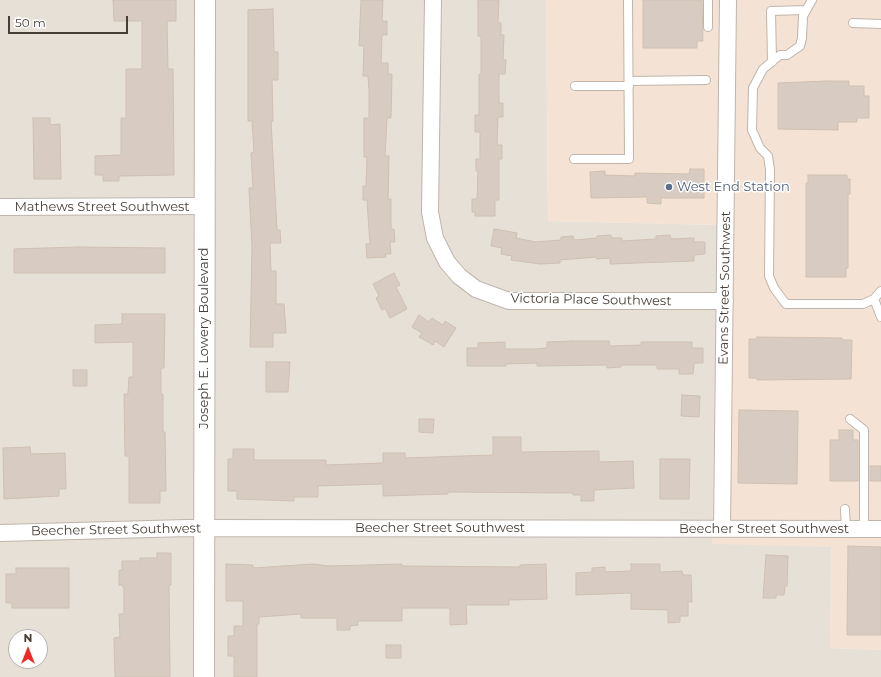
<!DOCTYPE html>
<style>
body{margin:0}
#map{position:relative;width:881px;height:677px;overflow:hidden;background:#f3efe9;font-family:Montserrat,sans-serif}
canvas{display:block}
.north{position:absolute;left:8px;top:629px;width:40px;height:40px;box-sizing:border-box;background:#fff;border:1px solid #b5b2af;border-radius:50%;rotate:0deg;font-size:11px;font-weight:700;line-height:16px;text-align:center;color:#473f37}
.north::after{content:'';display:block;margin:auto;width:14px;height:18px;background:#ef2824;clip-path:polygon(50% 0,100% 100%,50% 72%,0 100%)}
.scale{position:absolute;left:8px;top:16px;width:120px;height:18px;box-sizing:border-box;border:2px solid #473f37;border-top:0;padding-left:5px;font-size:12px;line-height:14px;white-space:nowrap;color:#473f37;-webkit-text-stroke:3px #fff;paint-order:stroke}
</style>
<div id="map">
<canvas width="881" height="677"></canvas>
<div class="north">N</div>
<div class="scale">50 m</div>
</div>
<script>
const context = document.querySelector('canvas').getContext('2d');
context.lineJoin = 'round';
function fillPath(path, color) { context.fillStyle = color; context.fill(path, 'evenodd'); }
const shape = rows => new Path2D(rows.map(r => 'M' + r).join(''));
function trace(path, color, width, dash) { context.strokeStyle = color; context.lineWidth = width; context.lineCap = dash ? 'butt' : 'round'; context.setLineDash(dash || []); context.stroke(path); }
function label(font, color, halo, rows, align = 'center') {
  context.font = font + ' Montserrat,sans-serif'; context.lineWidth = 3; context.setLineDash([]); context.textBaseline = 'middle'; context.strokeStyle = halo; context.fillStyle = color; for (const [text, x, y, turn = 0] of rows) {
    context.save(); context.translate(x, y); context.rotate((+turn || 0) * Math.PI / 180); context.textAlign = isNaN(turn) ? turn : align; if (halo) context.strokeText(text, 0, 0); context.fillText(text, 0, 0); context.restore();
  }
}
const residential = shape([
 [0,0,546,0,548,221,718,225,831,546,830,648,881,650,881,677,0,677],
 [16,637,40,637,40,661,16,661]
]);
const commercial = shape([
 [546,0,881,0,881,650,830,648,831,547,712,544,718,225,548,221]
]);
const building = shape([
 [113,0,176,0,176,21,167,21,168,69,173,69,174,175,119,176,119,181,103,181,103,175,95,175,95,156,121,155,121,118,126,118,126,69,142,69,142,21,114,21,113,0],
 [361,0,383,0,382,21,387,21,387,35,382,35,381,63,388,63,388,74,392,74,391,118,387,118,385,156,389,156,388,199,391,199,391,229,394,229,395,242,390,242,391,254,385,254,386,257,367,258,366,244,370,244,367,200,363,200,363,186,366,186,367,157,364,157,364,118,369,118,369,90,368,76,363,76,364,46,359,46,361,0],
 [478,0,499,0,498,22,501,23,501,35,504,35,503,60,506,60,505,74,499,74,499,103,503,103,503,117,498,117,497,145,502,145,502,159,499,159,499,200,495,200,495,216,475,216,475,212,472,212,472,199,477,199,478,171,476,171,476,159,480,159,480,132,475,132,475,115,479,115,479,74,481,74,481,36,478,36,478,0],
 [643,0,702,0,703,41,697,41,697,48,643,48,643,0],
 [273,9,274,52,278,52,278,80,272,80,273,121,271,121,277,230,280,230,281,243,270,243,271,271,276,271,276,304,284,304,286,333,273,333,273,347,250,347,252,248,249,188,253,188,251,153,254,152,252,121,248,121,248,10,273,9],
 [826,81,849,81,849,86,864,86,864,96,869,96,869,118,857,118,857,122,838,122,838,130,778,129,778,83,826,81],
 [33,118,50,118,50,125,60,124,61,179,34,179,33,118],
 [690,169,704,169,704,198,661,198,661,204,647,203,647,197,591,198,590,172,605,171,605,175,635,176,635,173,689,174,690,169],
 [808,175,847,175,847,179,850,179,850,194,848,194,848,268,846,268,846,277,806,277,806,183,808,183,808,175],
 [494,229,517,233,516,238,536,242,561,240,561,237,573,236,574,240,597,238,597,236,611,235,611,238,622,238,622,241,656,239,656,236,670,235,671,239,694,238,694,242,705,242,705,254,694,255,694,261,610,264,610,258,597,259,596,257,560,260,560,263,540,264,511,260,512,256,501,254,502,248,491,246,494,229],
 [78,247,165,248,165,273,14,273,14,249,78,247],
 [394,273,400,285,396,287,407,309,390,318,385,308,382,310,376,298,379,296,373,284,394,273],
 [122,314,165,314,164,368,161,368,161,394,163,394,163,432,165,432,166,491,160,491,160,503,129,503,129,456,125,456,124,394,128,394,129,377,133,377,133,342,95,343,95,325,122,324,122,314],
 [419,315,429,322,432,318,443,325,445,321,456,328,444,347,435,341,433,345,419,337,422,333,412,327,419,315],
 [757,337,842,338,842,340,852,340,851,379,757,380,757,378,749,378,749,339,757,339,757,337],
 [572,341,609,341,610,346,641,345,641,342,692,342,692,348,703,348,703,363,694,363,693,374,679,374,679,369,657,369,657,365,621,365,621,367,607,368,607,365,537,366,537,363,506,364,506,366,467,366,467,348,478,348,478,343,505,342,505,349,536,349,547,348,547,342,572,341],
 [266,362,290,362,288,392,266,392,266,362],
 [73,370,87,370,87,386,73,386,73,370],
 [682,395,700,396,699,417,681,416,682,395],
 [739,410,798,411,797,484,738,483,739,410],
 [419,419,434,419,433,433,419,432,419,419],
 [839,430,853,430,853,440,858,440,858,481,830,481,830,440,839,440,839,430],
 [493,437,521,437,521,452,599,451,599,462,633,461,634,488,594,490,594,501,581,501,581,495,573,495,573,493,448,492,448,494,383,496,383,484,318,486,318,497,294,497,294,501,237,499,237,491,228,491,228,459,233,459,233,449,254,449,254,460,326,460,326,465,383,463,383,453,405,453,405,458,493,455,493,437],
 [30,447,31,454,65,453,66,489,59,489,59,496,4,499,3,448,30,447],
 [660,459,690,459,689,499,660,499,660,459],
 [870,466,881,466,881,481,870,481,870,466],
 [848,546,881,547,881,635,847,635,848,546],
 [157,553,171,553,171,585,169,585,170,677,115,677,114,638,120,637,119,614,124,614,124,588,123,588,123,585,119,585,119,570,122,570,122,561,140,561,140,558,157,558,157,553],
 [766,555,788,556,787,586,785,586,784,595,776,595,776,598,763,598,766,555],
 [226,564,253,565,253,568,313,564,329,566,402,564,402,566,520,567,520,565,546,564,547,599,509,600,509,605,466,605,467,624,450,625,450,608,402,608,402,621,358,621,358,625,350,626,350,630,337,630,337,618,301,618,301,614,259,617,259,624,257,624,257,677,234,677,234,656,228,656,228,636,234,636,234,626,243,626,243,601,226,601,226,564],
 [631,564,660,564,660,572,682,571,683,575,691,575,692,602,688,602,688,616,680,616,680,622,668,623,668,610,631,609,631,593,576,595,576,573,592,572,592,568,605,567,605,572,631,571,631,564],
 [16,568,69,568,69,608,12,608,12,603,6,603,6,574,16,574,16,568],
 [386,645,401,645,401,658,386,658,386,645]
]);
const service = shape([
 [812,0,803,16,802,38,800,46,787,55,780,55,763,69,753,88,752,130,760,148,768,156,770,170,769,276,774,288,786,304,863,304,874,299,881,291],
 [853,23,881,24],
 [708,27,708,0],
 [772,62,771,11,806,10],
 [629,81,706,80],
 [575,86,629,86],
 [574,159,629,159,628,0],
 [874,299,881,317],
 [850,419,864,430,864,529],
 [845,509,846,529]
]);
const minor = shape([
 [433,0,430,212,435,238,447,262,459,276,476,289,509,301,725,301],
 [0,207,204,206],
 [722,529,728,0],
 [0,533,188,528,881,529]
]);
const tertiary = shape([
 [204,677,205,0]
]);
const markers = [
 [669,187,4,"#5c6f8a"]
];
const serviceNames = [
 ["West End Station",677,187]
];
const streetNames = [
 ["Mathews Street Southwest",102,207],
 ["Evans Street Southwest",725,288,-89],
 ["Victoria Place Southwest",591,300,1],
 ["Joseph E. Lowery Boulevard",204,338,-90],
 ["Beecher Street Southwest",440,528],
 ["Beecher Street Southwest",764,529],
 ["Beecher Street Southwest",116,530,-1]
];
fillPath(residential, '#e7e0d7');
fillPath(commercial, '#f4e3d5');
fillPath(building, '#d8ccc2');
trace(building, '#cfc0b2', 1);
trace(service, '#bfb5ac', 10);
trace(minor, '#bfb5ac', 18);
trace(tertiary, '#bfb5ac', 22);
trace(service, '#fff', 8);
trace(minor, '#fff', 16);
trace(tertiary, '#fff', 20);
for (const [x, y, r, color] of markers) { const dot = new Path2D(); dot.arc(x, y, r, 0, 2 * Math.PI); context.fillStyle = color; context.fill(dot); trace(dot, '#fff', 1.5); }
label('13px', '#4e5e75', '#fff', serviceNames, 'left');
label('13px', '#473f37', '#fff', streetNames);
</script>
